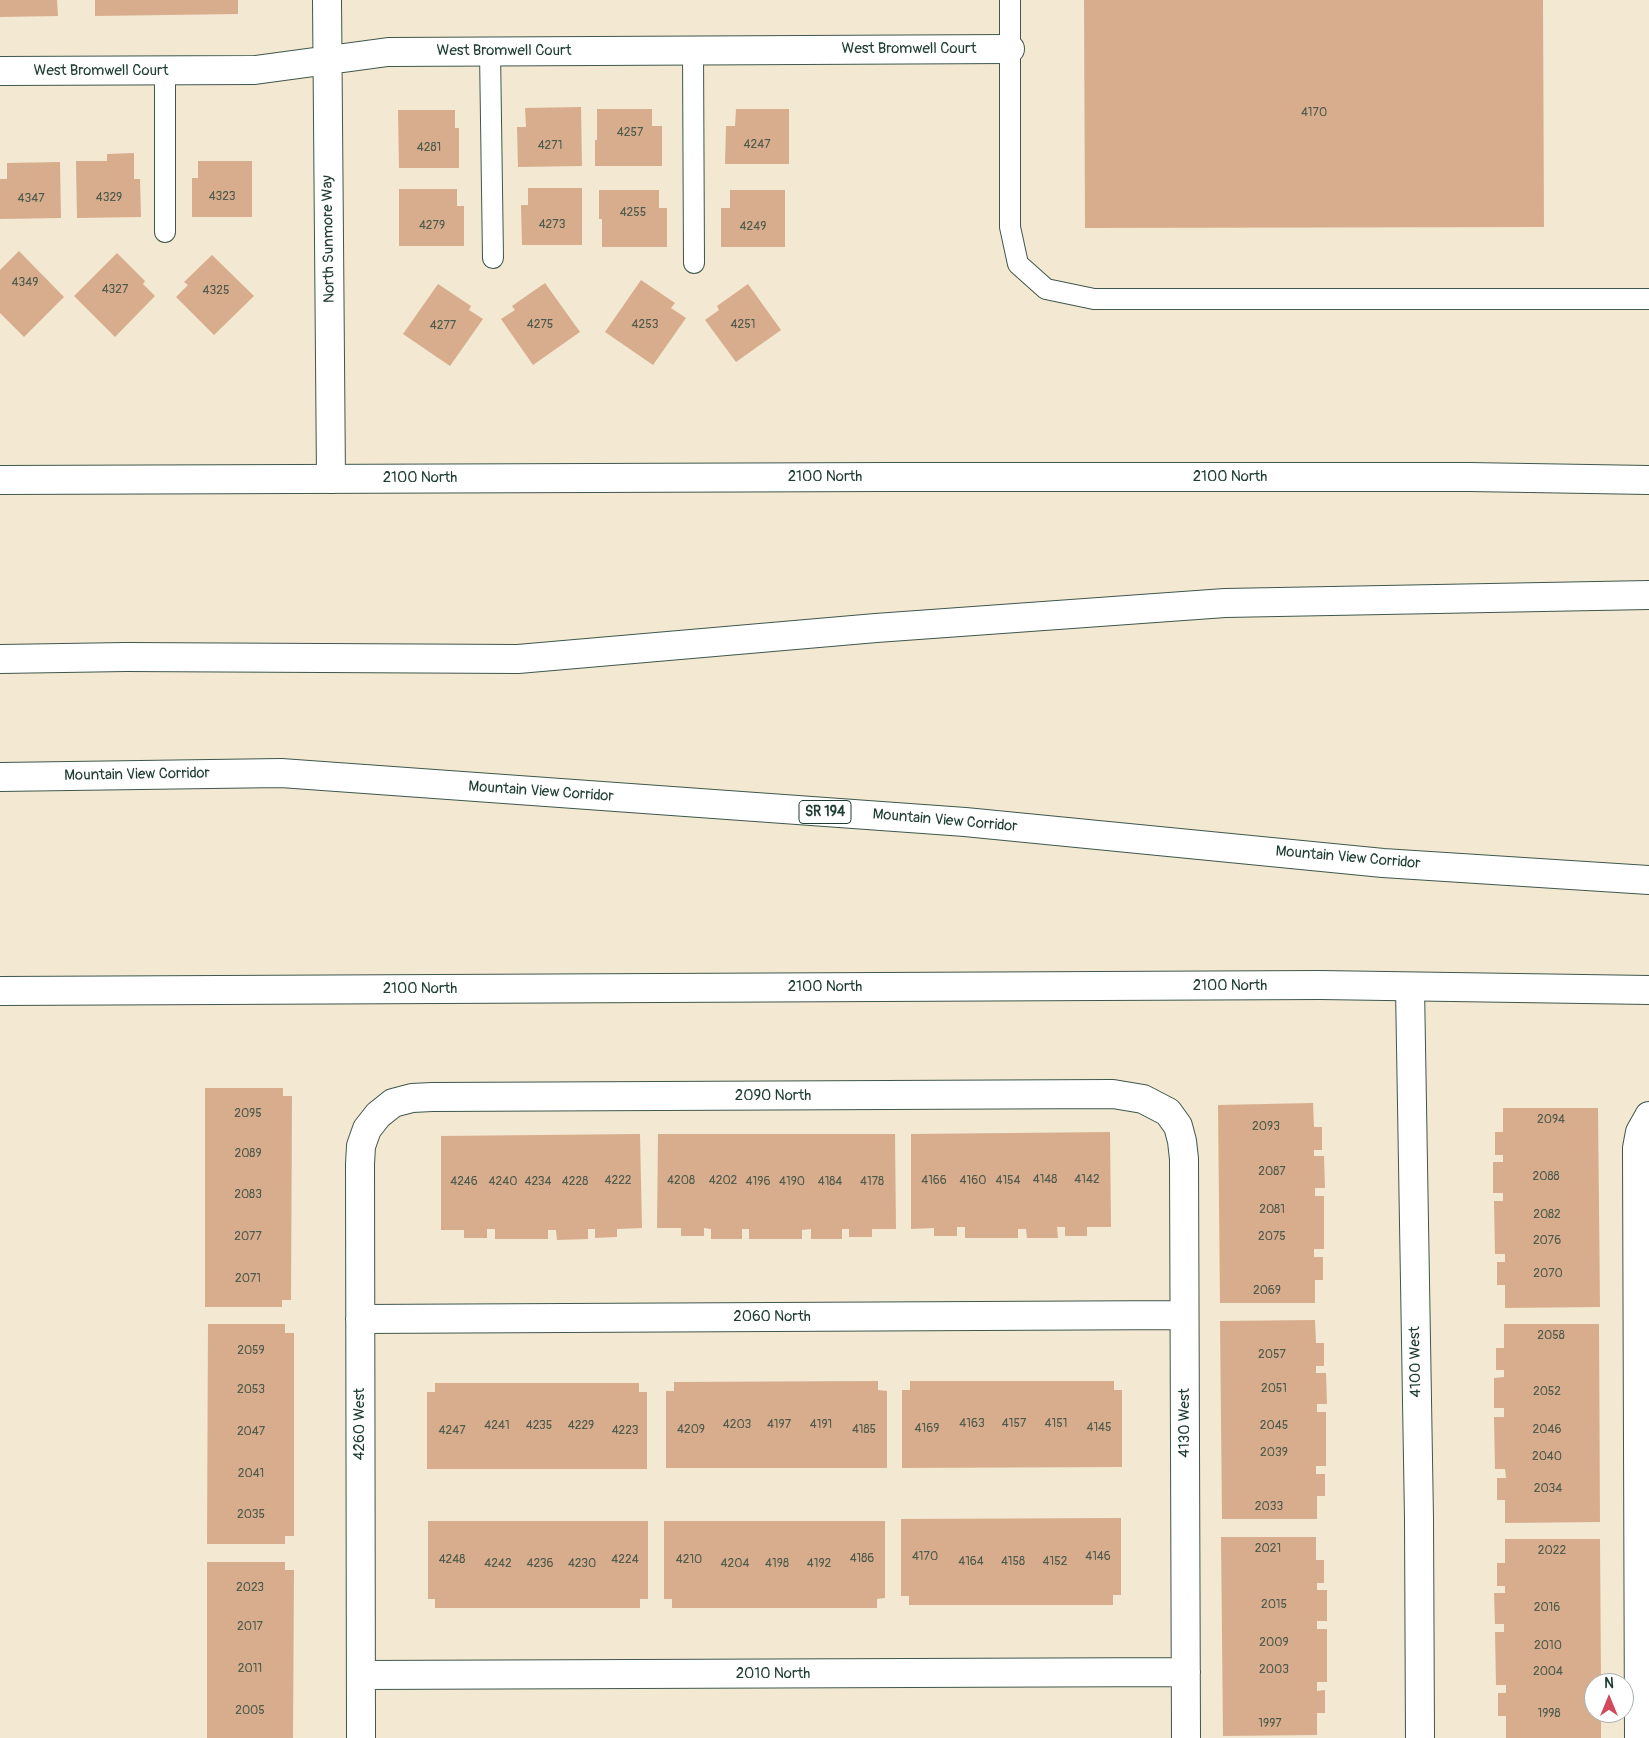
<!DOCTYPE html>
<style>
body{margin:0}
#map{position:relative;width:1649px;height:1738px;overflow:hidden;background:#f3e8d1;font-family:Pangolin,sans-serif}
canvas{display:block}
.north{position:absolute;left:1584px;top:1673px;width:50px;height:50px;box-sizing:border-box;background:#fff;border:1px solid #a5b1ae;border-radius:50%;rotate:0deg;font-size:14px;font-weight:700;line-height:20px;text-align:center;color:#1f3d34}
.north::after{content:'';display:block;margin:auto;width:18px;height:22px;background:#d1495b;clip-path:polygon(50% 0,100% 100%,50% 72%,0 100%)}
</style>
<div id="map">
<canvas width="1649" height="1738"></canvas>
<div class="north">N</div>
</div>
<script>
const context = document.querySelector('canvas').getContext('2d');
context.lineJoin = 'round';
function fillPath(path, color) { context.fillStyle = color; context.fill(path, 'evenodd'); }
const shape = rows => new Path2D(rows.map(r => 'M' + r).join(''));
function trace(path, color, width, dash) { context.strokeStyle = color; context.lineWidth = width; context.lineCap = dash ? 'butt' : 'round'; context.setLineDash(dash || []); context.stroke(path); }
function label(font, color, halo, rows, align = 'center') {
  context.font = font + ' Pangolin,sans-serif'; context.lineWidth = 4; context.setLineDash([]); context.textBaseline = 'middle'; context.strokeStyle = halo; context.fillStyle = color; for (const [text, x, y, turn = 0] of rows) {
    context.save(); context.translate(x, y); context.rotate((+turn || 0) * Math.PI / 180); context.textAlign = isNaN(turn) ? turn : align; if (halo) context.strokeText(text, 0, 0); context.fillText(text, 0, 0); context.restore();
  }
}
const building = shape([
 [0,0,57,0,58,16,0,17],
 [95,0,238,0,238,14,95,16],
 [1084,0,1543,0,1544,227,1085,228],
 [581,107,582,166,518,167,517,127,526,127,525,108],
 [597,109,652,109,652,126,662,126,662,166,595,166,595,140,597,140],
 [736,109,789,109,789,164,725,164,726,126,735,126],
 [398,110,455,110,455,128,459,128,459,168,399,168],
 [134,153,134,179,140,179,141,217,77,218,76,161,107,161,107,154],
 [198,161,252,161,252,217,192,217,192,178,198,178],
 [60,162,61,218,0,219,0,179,7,179,7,163],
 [528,188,582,188,582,245,522,245,521,205,528,205],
 [399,189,457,189,457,206,464,206,464,246,399,246],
 [599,190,659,190,659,208,667,208,667,247,602,247,602,219,599,219],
 [730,190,785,190,785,247,721,247,721,208,730,208],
 [19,251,64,297,24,337,0,313,0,270],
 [117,253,145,281,143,284,155,296,115,337,74,296],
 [212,255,254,296,214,335,176,297,188,285,184,282],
 [641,280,675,303,671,308,686,318,653,365,605,332],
 [545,283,580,332,533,365,501,319,515,310,512,306],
 [438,284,471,306,469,310,483,319,450,366,403,334],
 [748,284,781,330,736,362,705,320,719,310,717,306],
 [205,1088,283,1088,283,1096,292,1096,291,1300,282,1300,282,1307,205,1307],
 [1313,1103,1314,1127,1322,1127,1322,1150,1314,1150,1314,1156,1324,1156,1325,1188,1315,1188,1315,1196,1324,1196,1324,1249,1314,1249,1314,1257,1323,1257,1323,1280,1315,1280,1315,1303,1220,1303,1218,1105],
 [1503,1108,1598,1108,1600,1307,1505,1308,1505,1285,1497,1285,1497,1262,1505,1262,1505,1254,1495,1254,1494,1201,1503,1201,1503,1193,1493,1193,1493,1162,1503,1162,1503,1155,1495,1155,1495,1132,1503,1132],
 [1110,1132,1111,1227,1087,1227,1087,1236,1065,1236,1065,1227,1057,1227,1058,1238,1027,1238,1026,1229,1018,1229,1018,1238,965,1238,965,1227,957,1227,957,1236,934,1236,934,1228,911,1229,911,1134],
 [640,1134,642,1228,617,1229,617,1237,595,1238,595,1229,588,1229,588,1239,557,1240,556,1230,548,1230,548,1239,495,1239,495,1229,487,1229,487,1238,464,1238,464,1230,441,1230,441,1136],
 [658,1134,895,1134,896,1229,872,1229,872,1237,849,1237,849,1229,842,1229,842,1239,811,1239,811,1229,802,1230,802,1239,749,1239,749,1229,742,1229,742,1239,711,1239,711,1229,704,1228,704,1236,681,1236,681,1228,657,1228],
 [1315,1320,1316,1343,1324,1343,1324,1366,1316,1366,1316,1373,1326,1373,1327,1404,1317,1404,1317,1412,1326,1412,1326,1466,1316,1466,1316,1474,1325,1474,1325,1496,1317,1496,1317,1519,1222,1519,1220,1321],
 [208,1324,285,1324,285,1333,294,1333,294,1536,285,1536,285,1544,207,1544],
 [1504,1324,1599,1324,1600,1522,1505,1523,1505,1500,1497,1500,1497,1478,1506,1478,1505,1469,1495,1469,1494,1417,1504,1417,1504,1408,1494,1408,1494,1378,1504,1377,1504,1370,1496,1370,1496,1348,1504,1348],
 [878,1381,878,1390,887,1391,887,1468,666,1468,666,1391,674,1391,674,1382],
 [910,1381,1114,1381,1114,1390,1122,1390,1122,1467,902,1468,902,1390,910,1390],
 [435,1383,639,1383,639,1392,647,1392,647,1469,427,1469,427,1392,435,1392],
 [1121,1518,1121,1595,1113,1595,1113,1605,909,1605,909,1596,901,1596,901,1519],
 [428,1521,648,1521,648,1599,640,1599,640,1608,435,1608,435,1599,428,1599],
 [664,1521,885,1521,885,1598,877,1599,877,1608,672,1608,672,1599,664,1599],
 [1221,1537,1316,1537,1316,1560,1324,1560,1324,1583,1317,1583,1317,1590,1327,1590,1327,1621,1317,1621,1317,1629,1327,1629,1327,1682,1317,1682,1317,1691,1325,1690,1325,1713,1317,1713,1317,1735,1223,1736],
 [1505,1539,1600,1539,1601,1683,1594,1683,1594,1713,1601,1713,1601,1738,1506,1738,1506,1716,1498,1716,1498,1693,1506,1693,1506,1685,1496,1685,1495,1632,1504,1632,1504,1624,1495,1624,1494,1593,1505,1593,1505,1586,1497,1586,1497,1563,1505,1563],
 [207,1562,285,1562,285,1570,294,1570,293,1738,207,1738]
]);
const lane = shape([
 [1010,0,1010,227,1018,264,1046,289,1094,299,1649,299],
 [693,50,694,263],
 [490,51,493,258],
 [165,71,165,232]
]);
const street = shape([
 [327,0,331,479],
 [0,71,255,70,388,52,1010,49],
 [1410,987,1419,1518,1420,1738],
 [360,1319,1184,1315],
 [361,1675,1186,1672],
 [361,1738,360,1164,361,1146,367,1129,378,1115,393,1103,412,1098,432,1097,1113,1094,1143,1099,1168,1112,1178,1126,1182,1141,1184,1159,1186,1738],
 [1639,1738,1637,1148,1640,1132,1649,1116]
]);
const secondary = shape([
 [0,480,888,477,1469,477,1649,480],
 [0,991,1320,985,1649,990]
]);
const highway = shape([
 [0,659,126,657,518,659,876,628,1225,603,1649,595],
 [0,777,281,773,965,822,1383,863,1649,880]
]);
const numberNames = [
 ["4170",1314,113],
 ["4257",630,133],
 ["4247",757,145],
 ["4271",550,146],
 ["4281",429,148],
 ["4323",222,197],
 ["4329",109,198],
 ["4347",31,199],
 ["4255",633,213],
 ["4273",552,225],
 ["4279",432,226],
 ["4249",753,227],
 ["4349",25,283],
 ["4327",115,290],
 ["4325",216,291],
 ["4275",540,325],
 ["4253",645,325],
 ["4251",743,325],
 ["4277",443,326],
 ["2095",248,1114],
 ["2094",1551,1120],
 ["2093",1266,1127],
 ["2089",248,1154],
 ["2087",1272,1172],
 ["2088",1546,1177],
 ["4148",1045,1180],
 ["4142",1087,1180],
 ["4222",618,1181],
 ["4208",681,1181],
 ["4202",723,1181],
 ["4166",934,1181],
 ["4160",973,1181],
 ["4154",1008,1181],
 ["4246",464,1182],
 ["4240",503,1182],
 ["4234",538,1182],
 ["4228",575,1182],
 ["4196",758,1182],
 ["4190",792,1182],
 ["4184",830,1182],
 ["4178",872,1182],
 ["2083",248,1195],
 ["2081",1272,1210],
 ["2082",1547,1215],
 ["2077",248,1237],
 ["2075",1272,1237],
 ["2076",1547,1241],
 ["2070",1548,1274],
 ["2071",248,1279],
 ["2069",1267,1291],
 ["2058",1551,1336],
 ["2059",251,1351],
 ["2057",1272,1355],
 ["2051",1274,1389],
 ["2053",251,1390],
 ["2052",1547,1392],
 ["4163",972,1424],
 ["4157",1014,1424],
 ["4151",1056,1424],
 ["4203",737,1425],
 ["4197",779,1425],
 ["4191",821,1425],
 ["4241",497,1426],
 ["4235",539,1426],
 ["4229",581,1426],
 ["2045",1274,1426],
 ["4145",1099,1428],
 ["4169",927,1429],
 ["4209",691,1430],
 ["4185",864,1430],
 ["2046",1547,1430],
 ["4247",452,1431],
 ["4223",625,1431],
 ["2047",251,1432],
 ["2039",1274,1453],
 ["2040",1547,1457],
 ["2041",251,1474],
 ["2034",1548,1489],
 ["2033",1269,1507],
 ["2035",251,1515],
 ["2021",1268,1549],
 ["2022",1552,1551],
 ["4170",925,1557],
 ["4146",1098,1557],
 ["4186",862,1559],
 ["4248",452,1560],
 ["4224",625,1560],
 ["4210",689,1560],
 ["4164",971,1562],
 ["4158",1013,1562],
 ["4152",1055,1562],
 ["4242",498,1564],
 ["4236",540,1564],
 ["4230",582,1564],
 ["4204",735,1564],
 ["4198",777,1564],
 ["4192",819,1564],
 ["2023",250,1588],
 ["2015",1274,1605],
 ["2016",1547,1608],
 ["2017",250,1627],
 ["2009",1274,1643],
 ["2010",1548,1646],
 ["2011",250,1669],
 ["2003",1274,1670],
 ["2004",1548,1672],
 ["2005",250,1711],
 ["1998",1549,1714],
 ["1997",1270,1724]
];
const shields = [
 [825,812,52]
];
const shieldNames = [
 ["SR 194",825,812]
];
const streetNames = [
 ["West Bromwell Court",909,49],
 ["West Bromwell Court",504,51],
 ["West Bromwell Court",101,71],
 ["North Sunmore Way",329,239,-91],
 ["2100 North",825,477],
 ["2100 North",1230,477],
 ["2100 North",420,478],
 ["Mountain View Corridor",137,775,-1],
 ["Mountain View Corridor",541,792,4],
 ["Mountain View Corridor",945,821,5],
 ["Mountain View Corridor",1348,858,5],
 ["2100 North",1230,986],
 ["2100 North",825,987],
 ["2100 North",420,989],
 ["2090 North",773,1096],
 ["2060 North",772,1317],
 ["4100 West",1416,1362,-91],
 ["4130 West",1185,1423,-90],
 ["4260 West",360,1424,-90],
 ["2010 North",773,1674]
];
fillPath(building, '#d8ad8d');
trace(lane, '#3f574c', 22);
trace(street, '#3f574c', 30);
trace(secondary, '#3f574c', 30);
trace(highway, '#3f574c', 30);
trace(lane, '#fff', 20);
trace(street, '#fff', 28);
trace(secondary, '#fff', 28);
trace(highway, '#fff', 28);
label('12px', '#4d594a', null, numberNames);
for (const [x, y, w] of shields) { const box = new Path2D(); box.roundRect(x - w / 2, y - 11.5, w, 23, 4); context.fillStyle = '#fff'; context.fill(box); trace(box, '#1f3d34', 1); }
label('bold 14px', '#1f3d34', null, shieldNames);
label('15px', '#1f3d34', '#fff', streetNames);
</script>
